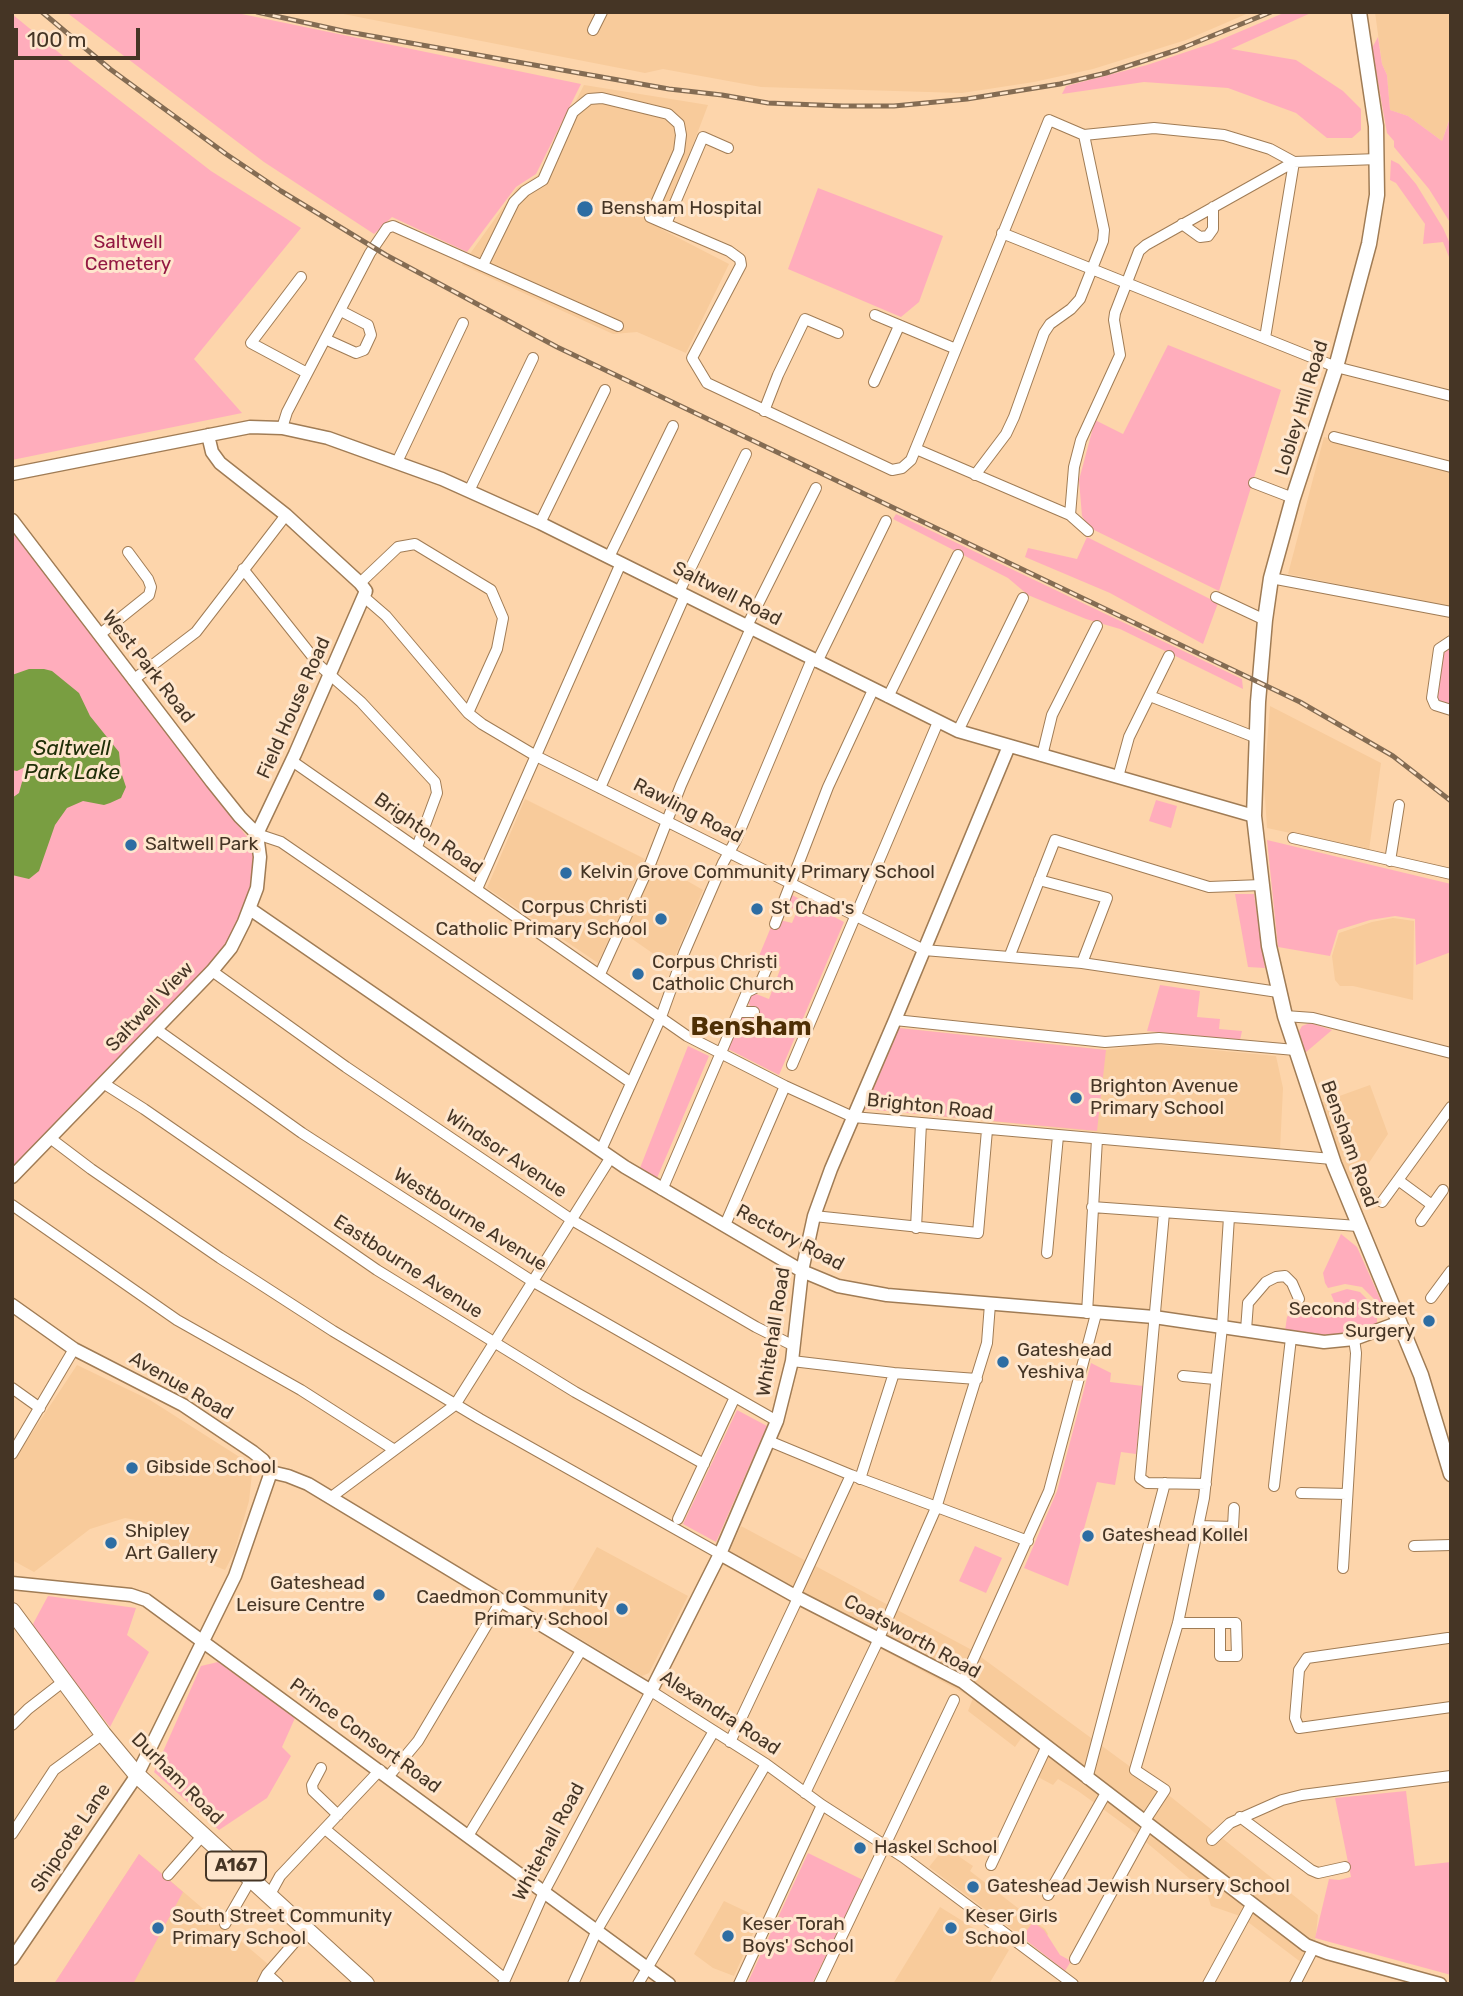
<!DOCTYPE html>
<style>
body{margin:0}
#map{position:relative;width:1463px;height:1996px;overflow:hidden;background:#fdd5ab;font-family:Rubik,sans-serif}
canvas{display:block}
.frame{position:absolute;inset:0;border:14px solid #453525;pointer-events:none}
.scale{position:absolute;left:14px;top:28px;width:126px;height:32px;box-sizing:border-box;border:4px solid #453525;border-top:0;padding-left:9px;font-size:21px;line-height:24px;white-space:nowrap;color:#453525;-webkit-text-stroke:5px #fee6cd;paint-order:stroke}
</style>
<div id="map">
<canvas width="1463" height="1996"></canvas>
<div class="frame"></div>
<div class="scale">100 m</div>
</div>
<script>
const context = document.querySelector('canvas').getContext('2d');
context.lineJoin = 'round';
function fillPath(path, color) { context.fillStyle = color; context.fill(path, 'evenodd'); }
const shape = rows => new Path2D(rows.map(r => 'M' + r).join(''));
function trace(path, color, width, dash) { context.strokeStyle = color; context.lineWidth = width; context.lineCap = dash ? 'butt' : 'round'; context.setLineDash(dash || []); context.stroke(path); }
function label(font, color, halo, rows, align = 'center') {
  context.font = font + ' Rubik,sans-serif'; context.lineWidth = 6; context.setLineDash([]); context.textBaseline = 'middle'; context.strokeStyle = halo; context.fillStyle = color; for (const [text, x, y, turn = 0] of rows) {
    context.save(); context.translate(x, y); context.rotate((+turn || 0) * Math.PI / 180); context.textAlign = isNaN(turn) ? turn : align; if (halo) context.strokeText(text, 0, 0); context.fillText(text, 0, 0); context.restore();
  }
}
const built = shape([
 [333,12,1251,12,1186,40,1093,69,1034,82,962,93,761,87,663,69,645,73],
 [1375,12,1451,12,1451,114,1442,141,1408,116,1390,110,1387,75,1382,64],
 [584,85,708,105,661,229,729,264,686,353,637,332,613,334,462,265,517,188,538,175],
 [1324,437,1451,467,1451,607,1288,574],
 [1270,706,1381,763,1369,850,1267,828,1264,783],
 [525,799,645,859,598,963,487,888],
 [656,863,703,890,671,966,625,934],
 [1393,918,1414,921,1413,1000,1353,986,1340,986,1335,980,1332,956,1339,933,1372,922],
 [899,1028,1106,1050,1150,1044,1276,1056,1283,1088,1280,1150,865,1109],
 [1370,1085,1388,1134,1351,1190,1320,1103],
 [77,1365,150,1400,249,1463,252,1473,249,1501,234,1553,225,1570,188,1555,182,1561,158,1539,157,1524,125,1518,90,1529,34,1572,12,1560,12,1463],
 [741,1526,970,1649,1166,1793,1318,1915,1315,1943,1302,1963,1240,1916,1211,1906,1207,1893,1129,1828,1078,1791,1058,1779,1053,1785,1038,1777,1048,1754,1022,1737,1015,1747,968,1711,973,1698,723,1565],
 [597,1547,688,1596,649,1673,642,1676,554,1623],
 [945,1847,973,1866,970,1871,1045,1929,1048,1934,1038,1949,929,1867],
 [139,1854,269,1965,259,1984,54,1984],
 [724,1901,760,1918,734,1976,713,1968,694,1954],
 [940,1907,1009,1950,989,1984,893,1984]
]);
const green = shape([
 [66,12,232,12,581,84,536,174,516,187,467,252,392,217,374,234,264,162],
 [1286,12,1313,12,1231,49,1296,60,1343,91,1361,109,1361,130,1352,138,1327,138,1296,113,1228,88,1144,82,1062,94,1066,86,1147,65,1213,43],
 [12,14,74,65,211,171,301,228,194,359,242,413,12,460],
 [1378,37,1382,64,1387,75,1390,110,1408,116,1442,141,1449,121,1451,121,1451,224,1429,189,1394,147,1394,141,1387,133,1372,48],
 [1391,160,1399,164,1416,184,1443,228,1451,246,1451,262,1443,242,1423,244,1425,224,1396,183,1390,180],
 [818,188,943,236,919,302,901,317,788,269],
 [1168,345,1281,390,1219,591,1090,528,1082,516,1079,480,1095,420,1123,434],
 [896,514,1242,679,1243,689,1120,629,1086,619,1028,595,1008,578,893,519],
 [12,529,247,837,254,853,255,874,246,903,232,935,213,961,12,1169],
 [1087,537,1218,603,1203,644,1110,593,1025,557,1028,548,1077,559],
 [1451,647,1451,707,1436,701,1441,656],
 [1156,800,1177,806,1171,828,1149,821],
 [1267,840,1451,884,1451,952,1416,965,1415,919,1395,916,1370,920,1338,930,1330,956,1278,947],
 [1235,894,1254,894,1265,968,1248,967],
 [792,895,844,922,779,1075,728,1049,740,1018,758,1016,757,1008,752,1008,748,1003,748,998,751,992,769,999,781,967,759,956,771,927,776,928,780,920,792,923,797,911,788,906],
 [1160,985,1200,991,1197,1017,1220,1019,1219,1029,1242,1031,1240,1040,1147,1031],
 [1310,1023,1332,1030,1305,1053,1298,1033,1302,1026],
 [899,1028,1106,1050,1097,1131,865,1109],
 [688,1046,709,1056,657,1178,640,1168],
 [1341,1234,1357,1247,1386,1312,1382,1314,1375,1300,1362,1287,1345,1284,1328,1288,1325,1283,1323,1273],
 [1347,1289,1360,1292,1369,1301,1377,1316,1377,1324,1340,1334,1317,1335,1285,1331,1287,1317,1294,1309,1310,1303,1316,1315,1336,1306,1331,1294],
 [1091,1363,1111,1373,1110,1382,1143,1386,1136,1454,1121,1452,1115,1485,1097,1482,1068,1586,1024,1568,1057,1491],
 [737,1410,767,1426,716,1542,683,1524],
 [975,1546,1002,1558,986,1593,959,1581],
 [48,1596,136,1608,127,1635,149,1652,110,1727,37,1633,33,1624],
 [218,1662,295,1718,282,1747,291,1756,267,1798,219,1830,154,1772,201,1666],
 [1406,1791,1415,1866,1451,1862,1451,1975,1315,1938,1329,1879,1339,1880,1351,1877,1335,1798],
 [808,1853,863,1880,812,1984,747,1984],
 [139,1854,183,1892,133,1984,54,1984],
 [1033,1922,1044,1930,1060,1955,1071,1961,1065,1971,1022,1937]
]);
const water = shape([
 [29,669,44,669,52,671,79,693,90,716,119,752,121,772,126,787,121,798,110,803,104,805,83,801,67,808,55,825,39,871,29,879,12,875,12,798,19,793,22,782,31,774,27,766,17,771,12,770,12,675]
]);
const minor = shape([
 [593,30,602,12],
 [728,148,703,137,666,224,729,251,740,259,741,265,692,358,707,383,892,470,902,468,911,460,1049,120,1084,135,1154,128,1224,135,1270,149,1294,162,1378,159],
 [1182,224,1200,237,1208,236,1213,229,1213,207],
 [1002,233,1336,367,1451,396],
 [483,265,514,202,525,191,543,180,573,112,589,99,602,98,668,114,679,124,681,135,679,151,650,217,666,224],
 [301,277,251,343,307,373],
 [875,315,956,349],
 [1265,338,1294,162],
 [325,339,356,353,364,350,371,335,368,325,341,311],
 [874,382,899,326],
 [764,411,778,375,805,319,838,333],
 [282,428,287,412,370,253,387,228,393,226,618,326],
 [1334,437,1451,467],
 [916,449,1070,515,1088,531],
 [397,462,463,323],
 [975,475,1006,434,1014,417,1044,333,1050,324,1071,309,1080,299,1103,241,1104,230,1084,135],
 [1254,483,1293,498],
 [469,491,533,358],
 [1070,515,1074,467,1081,440,1120,355,1114,320,1115,313,1139,251,1146,245,1294,162],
 [540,523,605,390],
 [609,557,673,426],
 [243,569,320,666,361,702,435,782,437,793,417,847],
 [1271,578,1451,612],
 [360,583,398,547,415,544,491,590,503,618,497,649,468,713],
 [679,592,746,454],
 [364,597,386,616,468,713,482,724,536,756,924,950,1082,963,1278,992],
 [1216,597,1265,620],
 [747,626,816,488],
 [99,635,149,595,151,587,148,579,128,552],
 [1451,641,1439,649,1432,698,1435,705,1451,710],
 [817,662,886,521],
 [133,680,196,632,286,515],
 [1150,696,1257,738],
 [888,697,958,555],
 [958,731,1023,598],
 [1042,756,1052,715,1097,626],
 [292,761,687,1036,785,1086,853,1117,1332,1159],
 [1118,777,1129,737,1169,656],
 [600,788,685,595],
 [257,834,281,842,630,1082],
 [1293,838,1451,874],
 [1390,861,1399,805],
 [1039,880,1107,898,1082,963],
 [477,889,621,563],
 [775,924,828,787,873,690],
 [1010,955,1055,840,1209,887,1262,885],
 [212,971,346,1067,572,1220,756,1327,794,1346],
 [600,974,651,862,681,785,751,628],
 [739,1012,754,1012],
 [1285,1016,1313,1018,1451,1053],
 [895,1020,1105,1042,1159,1038,1295,1050],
 [156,1029,302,1133,532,1281,777,1421],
 [792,1065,938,722],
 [103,1083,144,1109,377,1270,575,1392,704,1464],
 [50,1138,91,1169,220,1258,333,1331,480,1419,720,1554],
 [601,1150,661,1017,684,953,723,863,736,840,812,659],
 [1398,1180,1432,1205],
 [662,1190,747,992,759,986,769,963],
 [1382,1202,1451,1107],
 [12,1205,177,1320,301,1390,393,1449],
 [1092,1207,1358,1226],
 [1164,1213,1140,1478,1147,1483,1206,1484],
 [814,1216,978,1233,987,1130],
 [1421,1221,1443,1190],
 [725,1225,785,1086],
 [916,1228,921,1123],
 [1047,1253,1058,1136],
 [1431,1298,1451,1271],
 [1087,1313,1097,1139],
 [1246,1330,1248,1303,1266,1282,1276,1277,1285,1276,1292,1283,1299,1299],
 [792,1361,894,1373,977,1379],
 [1183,1376,1215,1379],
 [12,1388,40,1408],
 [769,1441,851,1475,1028,1541],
 [12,1454,74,1349],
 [860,1479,894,1373],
 [1274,1486,1291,1338],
 [1301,1493,1347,1494],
 [330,1498,455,1405,611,1157],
 [678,1519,735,1397],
 [1199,1526,1233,1527,1234,1508],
 [1414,1546,1451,1545],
 [1343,1568,1356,1353,1354,1339],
 [795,1596,851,1475],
 [1178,1623,1236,1623,1237,1656,1220,1656,1220,1623],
 [1448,1638,1307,1658,1299,1670,1295,1718,1299,1728,1451,1707],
 [963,1682,1049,1491,1096,1314],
 [12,1725,28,1709,64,1681],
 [730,1742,798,1598],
 [321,1768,312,1785,313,1791,338,1815],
 [388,1777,418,1741,501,1601],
 [1087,1779,1165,1483],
 [805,1793,876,1645,936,1508,987,1343,990,1304],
 [1240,1817,1311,1870,1318,1873,1345,1867],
 [1144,1822,1165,1790,1135,1770,1178,1623,1204,1498,1222,1327,1229,1217],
 [325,1829,505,1979],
 [12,1834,54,1770,103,1734],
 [468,1836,582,1649],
 [1212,1840,1230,1823,1282,1800,1302,1795,1451,1776],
 [991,1865,1046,1748],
 [168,1875,203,1835],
 [1048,1895,1106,1793],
 [269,1896,280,1876,380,1770],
 [225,1924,251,1879],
 [1075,1959,1148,1826],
 [267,1974,278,1984],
 [262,1984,267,1974,306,1929],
 [503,1984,544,1892,651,1691,766,1764,822,1805,903,1857,1073,1984],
 [573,1984,597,1930,714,1731],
 [638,1984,766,1764],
 [739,1984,822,1805],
 [819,1984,954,1700],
 [1208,1984,1251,1905],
 [1295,1984,1313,1949]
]);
const tertiary = shape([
 [208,435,212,452,220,463,286,515,360,583,366,591,295,754,257,834],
 [12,474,250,427,282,428,328,438,442,479,540,523,958,731,1254,816],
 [12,520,212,782,240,817,257,834],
 [250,909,625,1167,802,1271,838,1286,887,1295,1154,1317,1324,1342,1354,1339,1400,1322],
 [12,1177,212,971,231,948,244,922,257,888,260,857,257,834],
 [12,1305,74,1349,183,1405,253,1452,263,1460,271,1472,288,1476,308,1484,651,1691,720,1554,777,1421,792,1361,802,1271,814,1216,831,1169,895,1020,1009,746],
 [720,1554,795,1596,963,1682,1306,1945,1327,1953,1440,1984],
 [12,1583,131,1595,146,1600,669,1984],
 [12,1959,137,1775,235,1576,271,1472]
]);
const secondary = shape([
 [1359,12,1376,126,1377,195,1369,244,1336,367,1293,498,1271,578,1265,620,1258,702,1254,816,1269,946,1285,1016,1334,1164,1421,1375,1451,1474]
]);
const primary = shape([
 [12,1611,103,1734,137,1775,366,1984]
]);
const rail = shape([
 [42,12,110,69,226,154,281,191,386,255,557,347,1300,702,1393,756,1451,801],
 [257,12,343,31,669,89,722,95,768,103,843,106,894,106,967,99,1060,84,1106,73,1177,50,1271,12]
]);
const markers = [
 [585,209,9,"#2d6da3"],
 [131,845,7,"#2d6da3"],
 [566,873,7,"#2d6da3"],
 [757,909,7,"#2d6da3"],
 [661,919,7,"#2d6da3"],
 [638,974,7,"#2d6da3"],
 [1076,1098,7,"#2d6da3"],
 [1429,1321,7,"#2d6da3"],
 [1003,1362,7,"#2d6da3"],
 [132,1468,7,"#2d6da3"],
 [1088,1536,7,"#2d6da3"],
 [111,1543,7,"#2d6da3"],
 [379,1595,7,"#2d6da3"],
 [622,1609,7,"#2d6da3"],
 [860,1848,7,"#2d6da3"],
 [973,1887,7,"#2d6da3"],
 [158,1928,7,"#2d6da3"],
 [951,1928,7,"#2d6da3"],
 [728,1936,7,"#2d6da3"]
];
const shields = [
 [236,1866,60]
];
const shieldNames = [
 ["A167",236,1866]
];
const poiNames = [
 ["Bensham Hospital",601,209],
 ["Saltwell Park",145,845],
 ["Kelvin Grove Community Primary School",580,873],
 ["Corpus Christi",647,908,"right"],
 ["Catholic Primary School",647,930,"right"],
 ["St Chad's",771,909],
 ["Corpus Christi",652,963],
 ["Catholic Church",652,985],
 ["Brighton Avenue",1090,1087],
 ["Primary School",1090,1109],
 ["Second Street",1415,1310,"right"],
 ["Surgery",1415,1332,"right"],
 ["Gateshead",1017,1351],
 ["Yeshiva",1017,1373],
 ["Gibside School",146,1468],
 ["Shipley",125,1532],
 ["Art Gallery",125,1554],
 ["Gateshead Kollel",1102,1536],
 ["Gateshead",365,1584,"right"],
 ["Leisure Centre",365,1606,"right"],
 ["Caedmon Community",608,1598,"right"],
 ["Primary School",608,1620,"right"],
 ["Haskel School",874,1848],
 ["Gateshead Jewish Nursery School",987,1887],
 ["South Street Community",172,1917],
 ["Primary School",172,1939],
 ["Keser Girls",965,1917],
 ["School",965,1939],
 ["Keser Torah",742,1925],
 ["Boys' School",742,1947]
];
const parkNames = [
 ["Saltwell",128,243],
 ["Cemetery",128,265]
];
const streetNames = [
 ["Lobley Hill Road",1302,408,-73],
 ["Saltwell Road",727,594,27],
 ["West Park Road",148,667,52],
 ["Field House Road",294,708,-66],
 ["Rawling Road",688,811,27],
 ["Brighton Road",428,834,35],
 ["Saltwell View",150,1007,-46],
 ["Brighton Road",930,1107,6],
 ["Bensham Road",1349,1144,70],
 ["Windsor Avenue",506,1154,34],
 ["Westbourne Avenue",470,1220,32],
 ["Rectory Road",790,1238,28],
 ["Eastbourne Avenue",408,1267,33],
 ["Whitehall Road",774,1332,-81],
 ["Avenue Road",181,1386,30],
 ["Coatsworth Road",912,1637,29],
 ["Alexandra Road",720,1713,33],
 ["Prince Consort Road",365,1736,36],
 ["Durham Road",177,1779,45],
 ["Shipcote Lane",71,1838,-56],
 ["Whitehall Road",549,1842,-62]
];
const waterNames = [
 ["Saltwell",72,749],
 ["Park Lake",72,773]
];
const districtNames = [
 ["Bensham",751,1027]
];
fillPath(built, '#f8cb9b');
fillPath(green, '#ffadbc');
fillPath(water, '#799e41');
trace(minor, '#a07c55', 12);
trace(tertiary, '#a07c55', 15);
trace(secondary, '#a07c55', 17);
trace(primary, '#a07c55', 18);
trace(minor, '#fff', 10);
trace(tertiary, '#fff', 12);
trace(secondary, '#fff', 14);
trace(primary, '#fff', 16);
trace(rail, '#846c53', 5);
trace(rail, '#fee6cd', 2.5, [8]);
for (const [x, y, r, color] of markers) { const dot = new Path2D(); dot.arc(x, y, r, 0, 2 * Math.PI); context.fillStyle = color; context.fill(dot); trace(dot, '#fee6cd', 2.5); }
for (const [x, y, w] of shields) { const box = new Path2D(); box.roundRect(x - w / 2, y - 14.5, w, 29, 5); context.fillStyle = '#fee6cd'; context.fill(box); trace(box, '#453525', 2); }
label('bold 18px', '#453525', null, shieldNames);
label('19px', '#453525', '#fee6cd', poiNames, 'left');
label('19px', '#931842', '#fee6cd', parkNames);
label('19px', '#453525', '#fee6cd', streetNames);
label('italic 21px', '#202f08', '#fee6cd', waterNames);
label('bold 26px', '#4e2f04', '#fee6cd', districtNames);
</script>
